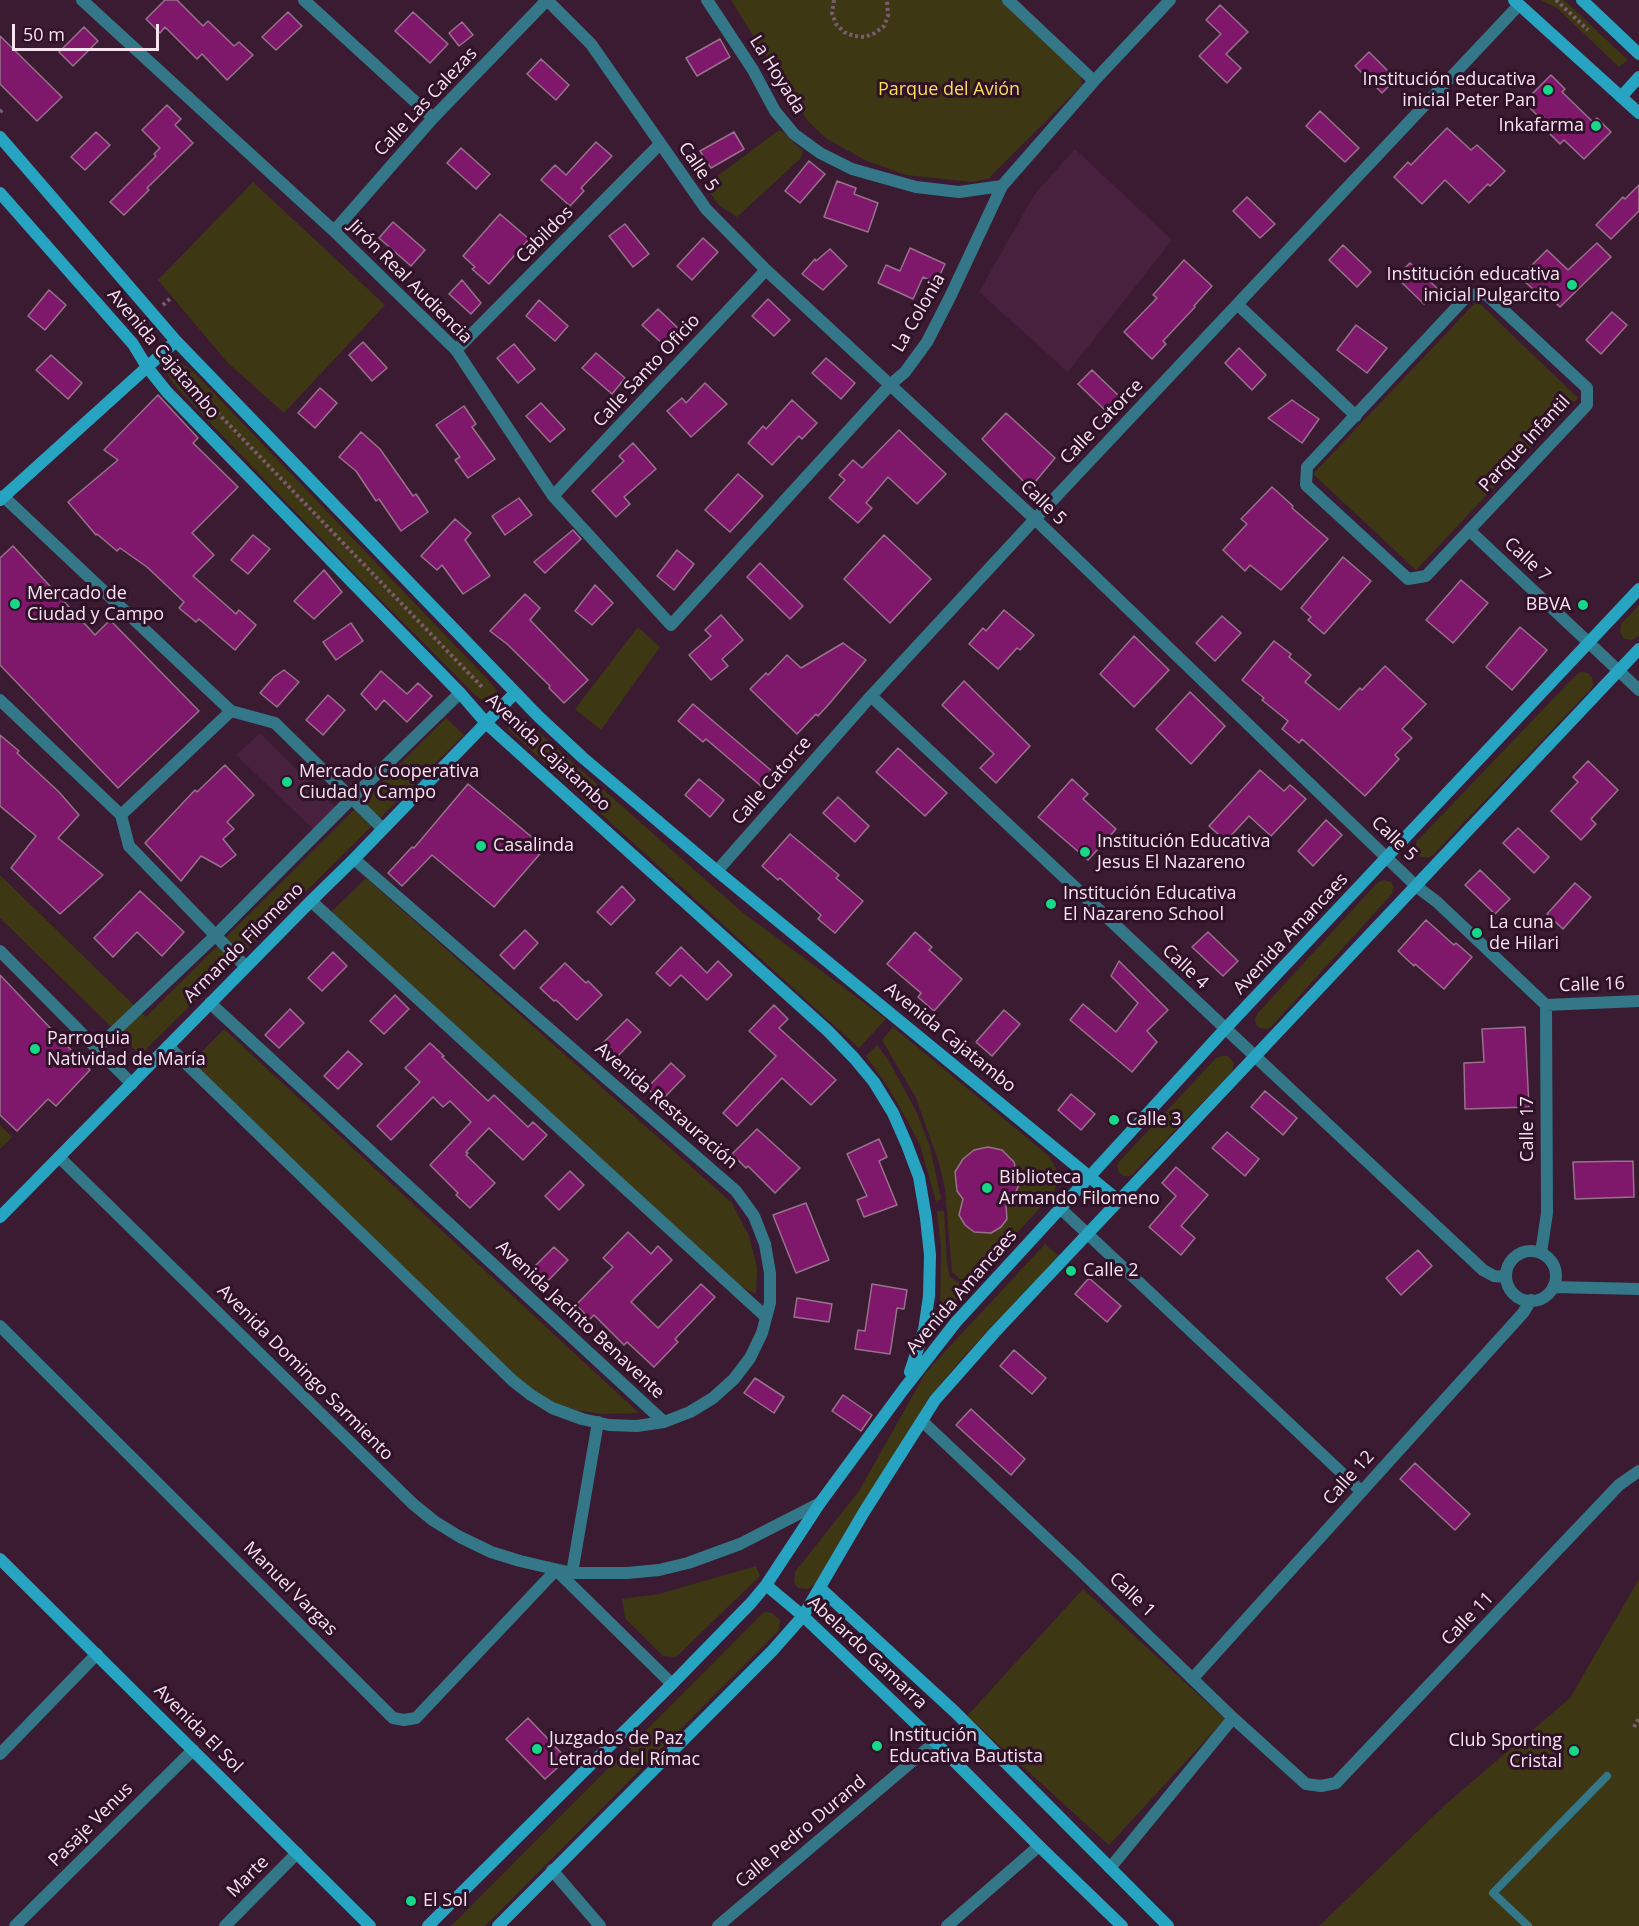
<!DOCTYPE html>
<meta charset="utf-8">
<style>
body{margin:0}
#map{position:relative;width:1639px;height:1926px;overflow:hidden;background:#3a1b32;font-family:"Open Sans",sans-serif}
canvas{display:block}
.scale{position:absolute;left:12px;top:24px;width:147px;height:27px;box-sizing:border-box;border:3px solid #f8e3f1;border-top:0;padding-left:8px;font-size:18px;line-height:21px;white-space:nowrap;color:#f8e3f1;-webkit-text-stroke:4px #2f1128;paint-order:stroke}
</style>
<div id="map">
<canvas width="1639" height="1926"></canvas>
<div class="scale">50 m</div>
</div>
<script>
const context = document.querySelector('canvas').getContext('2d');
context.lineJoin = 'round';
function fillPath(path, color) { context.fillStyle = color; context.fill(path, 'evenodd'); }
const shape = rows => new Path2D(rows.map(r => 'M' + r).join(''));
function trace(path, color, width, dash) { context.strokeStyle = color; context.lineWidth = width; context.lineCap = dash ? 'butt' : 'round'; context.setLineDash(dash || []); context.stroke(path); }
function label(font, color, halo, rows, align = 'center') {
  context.font = font + ' "Open Sans",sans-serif'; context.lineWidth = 6; context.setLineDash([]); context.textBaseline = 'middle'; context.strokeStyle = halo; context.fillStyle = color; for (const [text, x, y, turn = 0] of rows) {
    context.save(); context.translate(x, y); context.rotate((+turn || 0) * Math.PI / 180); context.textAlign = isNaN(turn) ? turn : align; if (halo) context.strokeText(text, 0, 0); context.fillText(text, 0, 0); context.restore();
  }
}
const built = shape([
 [1075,149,1172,240,1068,372,979,292,1034,195],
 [260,733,338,810,316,832,236,755]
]);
const green = shape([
 [731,0,1003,0,1080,72,1082,85,988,179,972,182,906,175,865,160,827,139,808,121,792,99],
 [1540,0,1564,0,1628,60,1619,67,1557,8],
 [779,130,783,132,803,151,801,158,737,217,719,205,704,186],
 [253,182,385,305,284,413,227,362,158,280],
 [1477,301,1578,398,1416,570,1313,474],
 [175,359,192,370,489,681,497,691,498,697,494,703,487,704,475,695,356,575,175,386,164,369,168,361],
 [1639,605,1639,636,1632,640,1624,639,1620,632,1621,624],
 [638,627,660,647,601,730,575,709],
 [1581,672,1588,673,1592,677,1593,685,1590,690,1433,855,1428,858,1421,857,1416,853,1415,847,1417,841,1576,675],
 [518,717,529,724,742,912,886,1019,859,1048,511,732,508,729,510,721],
 [446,718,464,735,140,1055,0,918,0,875,146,1017],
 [366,878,732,1203,749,1236,757,1268,756,1294,729,1281,329,914],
 [1384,880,1391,882,1394,887,1392,894,1271,1027,1266,1029,1260,1028,1256,1025,1255,1019,1258,1013,1378,882],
 [893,1027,1049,1156,1056,1169,1057,1179,1054,1193,982,1270,971,1279,960,1279,952,1272,945,1189,939,1163,916,1098,882,1040],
 [224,1029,639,1413,603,1414,562,1408,521,1386,191,1063],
 [877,1045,889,1061,917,1113,930,1147,941,1199,936,1201,920,1145,909,1124,890,1090,866,1056],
 [1222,1056,1228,1056,1234,1063,1232,1072,1134,1173,1129,1176,1123,1176,1119,1172,1117,1166,1119,1162,1216,1058],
 [0,1125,12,1137,0,1149],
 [937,1211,944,1211,947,1263,950,1277,961,1284,973,1284,940,1317,941,1248],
 [1045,1244,1059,1256,964,1356,928,1399,816,1583,808,1589,798,1588,794,1582,795,1572,859,1491,926,1372],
 [756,1566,760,1576,676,1657,663,1656,625,1618,622,1599,659,1594],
 [1639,1579,1639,1926,1319,1926,1446,1804,1570,1698],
 [1083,1589,1225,1719,1109,1845,967,1716],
 [764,1612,772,1613,780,1620,779,1630,485,1926,451,1926]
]);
const building = shape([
 [165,0,177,0,203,26,208,21,234,46,239,42,253,55,227,80,202,54,197,59,165,27,160,33,146,19,165,0],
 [1220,5,1248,32,1226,54,1241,68,1227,83,1199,56,1221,34,1206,20,1220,5],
 [288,12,302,26,276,50,262,37,288,12],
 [413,12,448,44,430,63,395,31,413,12],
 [462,22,473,35,459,46,449,33,462,22],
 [84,27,98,41,73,66,59,52,84,27],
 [0,36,62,97,37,121,0,84,0,36],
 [720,39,730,57,697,76,686,58,720,39],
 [1369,52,1396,79,1382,93,1355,66,1369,52],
 [541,59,569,85,556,100,527,74,541,59],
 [1551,75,1565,89,1562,92,1593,122,1597,118,1611,132,1584,159,1564,140,1560,144,1545,129,1548,126,1524,102,1551,75],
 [167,105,181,119,175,125,193,143,147,188,149,190,124,215,110,202,156,156,154,154,160,148,142,130,167,105],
 [1320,111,1359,148,1345,162,1306,126,1320,111],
 [1447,128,1471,150,1477,145,1505,171,1490,186,1488,184,1469,203,1445,180,1422,204,1394,177,1408,162,1411,165,1447,128],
 [96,132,110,145,85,170,71,157,96,132],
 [734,132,744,149,711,168,700,151,734,132],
 [596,142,612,156,581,188,584,191,570,206,541,180,555,165,566,175,596,142],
 [461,148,490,174,476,189,447,163,461,148],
 [809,161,825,174,800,203,785,191,809,161],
 [837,181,856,188,854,194,878,203,868,232,824,217,837,181],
 [1639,185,1639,211,1611,239,1596,225,1623,197,1625,199,1639,185],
 [1247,197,1275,224,1260,238,1233,211,1247,197],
 [500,214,529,239,489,284,472,269,475,267,463,256,500,214],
 [393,222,425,250,411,266,379,238,393,222],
 [625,224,649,254,633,267,609,236,625,224],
 [703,238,718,252,692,280,677,266,703,238],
 [1597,243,1611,257,1560,307,1539,287,1535,291,1520,277,1547,250,1568,270,1597,243],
 [1343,245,1371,272,1357,287,1329,260,1343,245],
 [910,248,945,264,936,283,923,277,913,299,878,283,886,265,900,271,910,248],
 [830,249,847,266,823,290,802,274,815,259,816,261,830,249],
 [1184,260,1212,286,1194,306,1195,307,1163,341,1166,344,1152,359,1124,332,1157,298,1153,295,1184,260],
 [1410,263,1438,289,1424,304,1396,277,1410,263],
 [462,280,481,303,471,314,449,294,462,280],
 [49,290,66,305,45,330,28,316,49,290],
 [768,299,790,320,774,336,752,316,768,299],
 [539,300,568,326,555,341,526,316,539,300],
 [658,309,680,330,665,346,642,325,658,309],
 [1612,312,1627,325,1601,354,1586,340,1612,312],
 [1356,325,1387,348,1367,373,1337,350,1356,325],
 [363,342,387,368,372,381,349,355,363,342],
 [514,344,535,369,518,383,497,358,514,344],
 [1239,348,1266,375,1252,390,1225,363,1239,348],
 [596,353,625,378,612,394,582,368,596,353],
 [51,355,82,383,68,399,36,370,51,355],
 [826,358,855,383,841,399,812,373,826,358],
 [1092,370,1120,397,1106,411,1078,384,1092,370],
 [705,383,727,404,691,437,667,411,682,398,686,403,705,383],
 [320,388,337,403,315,428,298,413,320,388],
 [158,395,198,438,193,443,238,487,192,533,214,555,193,576,236,614,239,610,256,625,235,650,199,619,196,622,179,608,184,602,147,567,120,548,117,551,97,534,96,535,68,502,118,460,104,450,158,395],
 [792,400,817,423,802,439,799,436,772,465,748,443,763,426,766,429,792,400],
 [1292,400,1319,419,1302,443,1268,418,1292,400],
 [541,403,565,429,550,442,526,416,541,403],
 [464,406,476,424,472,427,495,459,468,478,455,460,460,457,436,425,464,406],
 [1006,413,1055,458,1030,488,982,439,1006,413],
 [899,430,946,474,917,504,888,477,866,503,872,508,858,523,829,498,845,480,839,475,853,460,862,468,899,430],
 [361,432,380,449,413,496,416,494,428,512,401,531,379,499,376,501,356,471,339,457,361,432],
 [633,443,656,469,624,497,630,504,616,517,592,491,624,461,619,456,633,443],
 [738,474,763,496,730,532,705,510,738,474],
 [1272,487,1293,506,1292,508,1328,539,1281,590,1250,565,1245,571,1223,550,1247,524,1241,519,1272,487],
 [519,498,532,515,505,535,492,516,519,498],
 [455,519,471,533,465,540,490,576,463,594,442,565,437,570,421,556,455,519],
 [573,530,581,539,545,573,534,562,573,530],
 [253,535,270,549,248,574,231,560,253,535],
 [884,535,931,579,890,623,844,579,884,535],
 [13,546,95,635,110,620,199,711,118,788,0,665,0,558,13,546],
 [677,550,694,564,674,590,657,576,677,550],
 [1343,557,1371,581,1324,634,1308,620,1311,617,1301,608,1343,557],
 [760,563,803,606,790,619,747,577,760,563],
 [324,570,342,592,314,619,294,601,324,570],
 [1461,580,1488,603,1453,643,1426,620,1461,580],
 [595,585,613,603,592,625,575,611,595,585],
 [525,594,540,608,530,620,588,680,564,703,549,688,550,686,507,644,490,631,525,594],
 [1004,610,1034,635,1020,650,1017,648,998,669,969,644,983,628,986,631,1004,610],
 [721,615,743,640,722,659,728,666,711,680,689,655,711,636,705,630,721,615],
 [1222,616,1241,633,1215,661,1196,643,1222,616],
 [351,623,363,641,336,660,323,642,351,623],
 [1520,627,1547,650,1512,690,1486,667,1520,627],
 [1134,636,1169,670,1134,707,1100,674,1134,636],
 [1274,641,1291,654,1289,657,1311,675,1305,682,1339,710,1360,688,1362,690,1385,666,1426,704,1402,729,1412,738,1395,755,1399,759,1365,796,1302,739,1299,743,1282,729,1288,721,1262,700,1264,698,1242,680,1274,641],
 [843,643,866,660,829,704,818,716,816,714,797,734,750,689,766,673,768,675,787,655,801,668,843,643],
 [284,670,299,682,277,707,260,693,274,677,284,670],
 [381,671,407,694,418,683,432,696,407,722,384,700,376,710,361,694,381,671],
 [964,681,1030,746,996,783,980,768,994,754,942,705,964,681],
 [1190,692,1225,726,1191,764,1156,729,1190,692],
 [328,695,345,710,323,735,306,720,328,695],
 [693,704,773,772,761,786,706,739,703,742,678,721,693,704],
 [0,735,19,751,17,753,59,792,79,815,58,838,103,875,60,914,11,868,36,836,0,806,0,735],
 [898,748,947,793,925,816,876,772,898,748],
 [1588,761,1618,790,1591,819,1596,824,1581,840,1551,811,1578,782,1573,777,1588,761],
 [225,765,254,795,227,822,234,829,223,839,236,855,221,867,201,856,181,881,145,843,195,790,197,792,225,765],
 [1260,770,1284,791,1290,785,1306,799,1271,836,1249,816,1226,841,1209,826,1260,770],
 [699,779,724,800,710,817,685,795,699,779],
 [1072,779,1088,794,1083,799,1116,829,1088,860,1038,817,1072,779],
 [468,784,545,848,494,907,432,855,402,886,388,873,412,847,414,848,468,784],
 [838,797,869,826,855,842,823,813,838,797],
 [1326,820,1342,835,1313,866,1298,851,1326,820],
 [1518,828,1549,857,1534,873,1503,843,1518,828],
 [790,834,839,875,836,878,863,901,835,933,818,919,821,915,780,878,778,880,762,866,790,834],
 [1480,870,1510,899,1495,914,1465,885,1480,870],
 [1575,883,1591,897,1563,929,1547,914,1575,883],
 [622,886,635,900,611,925,597,912,622,886],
 [140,891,184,932,162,956,137,932,113,957,94,938,140,891],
 [1426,920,1454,945,1456,943,1472,957,1444,989,1415,964,1414,966,1398,951,1426,920],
 [525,930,538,943,514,969,500,955,525,930],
 [915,932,932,947,929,950,962,979,934,1011,918,997,921,993,887,964,915,932],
 [1208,932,1238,961,1223,976,1192,947,1208,932],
 [681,947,707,973,718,961,732,975,707,1000,681,975,670,986,656,973,681,947],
 [333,952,347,966,322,991,308,978,333,952],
 [1119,961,1168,1010,1147,1031,1157,1042,1132,1072,1070,1020,1083,1004,1116,1032,1138,1003,1111,976,1119,961],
 [565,963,586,983,588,981,602,995,577,1020,556,1000,554,1001,540,988,565,963],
 [0,975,90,1070,56,1106,48,1099,17,1131,0,1115,0,975],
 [395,995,409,1009,384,1034,370,1021,395,995],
 [774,1005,788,1019,779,1028,836,1080,811,1105,782,1078,737,1126,723,1113,776,1056,749,1031,774,1005],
 [290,1009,304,1023,279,1048,265,1035,290,1009],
 [1004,1010,1020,1024,992,1056,976,1042,1004,1010],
 [627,1019,641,1032,616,1058,602,1044,627,1019],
 [1525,1027,1529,1107,1465,1109,1464,1063,1484,1062,1482,1029,1525,1027],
 [430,1043,444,1056,442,1057,488,1101,494,1095,528,1127,533,1122,547,1135,523,1160,489,1128,466,1152,468,1153,466,1155,495,1183,470,1208,456,1195,458,1193,430,1165,471,1122,450,1101,443,1107,433,1097,391,1140,377,1126,420,1082,405,1068,430,1043],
 [348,1051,362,1064,338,1089,324,1076,348,1051],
 [671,1063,685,1076,661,1101,647,1088,671,1063],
 [1265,1091,1297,1118,1283,1135,1251,1107,1265,1091],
 [1071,1094,1095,1114,1081,1130,1058,1110,1071,1094],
 [757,1129,800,1168,775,1193,748,1166,746,1168,732,1154,757,1129],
 [1227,1132,1259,1159,1245,1176,1212,1148,1227,1132],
 [879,1139,887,1157,879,1161,897,1205,864,1217,857,1200,867,1196,847,1154,879,1139],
 [988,1147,1002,1150,1014,1162,1019,1184,1014,1197,1006,1206,1007,1219,1001,1227,991,1233,974,1232,965,1225,959,1215,963,1199,957,1191,955,1172,963,1159,974,1150,988,1147],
 [1633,1161,1634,1197,1575,1199,1573,1162,1633,1161],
 [1176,1167,1208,1195,1181,1226,1195,1238,1181,1255,1149,1227,1176,1196,1162,1183,1176,1167],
 [570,1171,584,1185,559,1210,545,1196,570,1171],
 [806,1203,829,1260,796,1273,773,1215,806,1203],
 [628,1232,651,1254,658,1246,672,1260,631,1302,658,1328,701,1284,715,1297,675,1339,678,1342,654,1367,627,1342,624,1345,594,1315,590,1319,576,1305,613,1267,603,1258,628,1232],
 [554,1247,568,1260,543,1286,529,1272,554,1247],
 [1418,1250,1432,1266,1401,1295,1386,1278,1418,1250],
 [1089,1278,1121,1306,1107,1322,1075,1294,1089,1278],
 [872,1284,907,1290,904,1309,897,1308,890,1354,855,1349,858,1330,865,1331,872,1284],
 [797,1298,832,1304,829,1322,794,1317,797,1298],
 [1014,1350,1046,1378,1032,1394,1000,1366,1014,1350],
 [755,1378,784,1397,774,1413,744,1393,755,1378],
 [843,1395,872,1415,861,1431,832,1411,843,1395],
 [971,1409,1025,1459,1011,1475,956,1425,971,1409],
 [1415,1463,1470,1514,1455,1530,1400,1479,1415,1463],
 [528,1718,567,1759,545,1779,506,1739,528,1718]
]);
const path = shape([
 [834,0,832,13,836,24,844,32,854,36,865,37,875,33,884,26,888,16,887,0],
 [1556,0,1588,30],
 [0,112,4,108],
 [163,305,171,298],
 [184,378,482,687],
 [1634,1727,1639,1718]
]);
const lane = shape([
 [1528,1926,1493,1893,1607,1776]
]);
const street = shape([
 [82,0,334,231,456,350,553,496,671,625,890,385,905,372,927,342,950,297,1002,186,1094,81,1170,0],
 [304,0,433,118],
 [547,0,591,44,706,209,766,270,1035,519,1416,886,1437,902,1546,1005],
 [707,0,753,70,775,111,794,134,820,153,852,169,916,187,959,192,1002,186],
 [1008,0,1094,81],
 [334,231,433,118,547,0],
 [1486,294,1587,388,1587,405,1426,576,1408,579,1306,485,1307,467,1468,295,1486,294],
 [1238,305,1356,416],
 [456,350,660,144],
 [3,496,231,711,275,723,383,829],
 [553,496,766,270],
 [1469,530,1639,690],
 [871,696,1483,1270,1494,1276,1506,1277],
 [0,700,121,815,129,846,246,967],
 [121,815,231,711],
 [717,871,871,696,1035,519,1519,5],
 [311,901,766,1317],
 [0,951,132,1084],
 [210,1003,664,1422],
 [1546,1005,1639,1001],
 [168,1046,513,1381,531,1395,552,1408,582,1419,609,1425,637,1426,664,1422,690,1412,713,1398,734,1379,750,1358,762,1333,770,1303,770,1273,765,1244,754,1216,736,1191,354,859],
 [97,1048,215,936,351,799,460,693],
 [59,1157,413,1504,434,1521,460,1537,491,1552,520,1561,572,1573,627,1573,659,1570,688,1563,740,1544,820,1503],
 [1061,1209,1361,1491],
 '1506 1276a25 25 0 1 1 50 0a25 25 0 1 1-50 0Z',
 [1541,1253,1547,1213,1546,1005],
 [1553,1287,1639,1289],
 [0,1326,393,1718,404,1720,416,1718,556,1570],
 [922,1421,1077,1567,1233,1718,1306,1784,1321,1786,1336,1783,1619,1485,1639,1471],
 [556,1570,672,1684],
 [572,1573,598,1422],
 [1193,1678,1523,1313,1531,1300],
 [0,1754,97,1654],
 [1110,1868,1233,1718],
 [552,1870,600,1926],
 [15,1926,193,1750],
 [225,1926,297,1853],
 [718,1926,935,1742],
 [947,1926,1039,1846]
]);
const secondary = shape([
 [1514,0,1639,113],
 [1582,0,1639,54],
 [1621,97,1639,77],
 [0,137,176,341,538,716,582,757,717,871,1119,1201],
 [0,193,133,344,147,367,167,392,460,693,487,724,828,1031,854,1058,874,1082,893,1113,907,1145,919,1177,926,1218,930,1255,929,1296,924,1330,910,1372],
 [0,500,176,341],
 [0,1217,311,901,354,859,514,694],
 [0,1559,370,1926],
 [766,1585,803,1616,935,1742,1039,1846,1122,1926],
 [820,1588,955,1712,1168,1926],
 [428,1926,672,1684,751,1603,766,1585,820,1503,903,1390,956,1322,1225,1029,1639,589],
 [498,1926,773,1650,803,1616,864,1512,935,1400,995,1332,1639,649]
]);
const markers = [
 [1548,90,6,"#15d989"],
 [1596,126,6,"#15d989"],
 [1572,285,6,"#15d989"],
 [15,604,6,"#15d989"],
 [1583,605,6,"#15d989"],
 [287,782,6,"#15d989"],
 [481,846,6,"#15d989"],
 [1085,852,6,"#15d989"],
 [1051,904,6,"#15d989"],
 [1477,933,6,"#15d989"],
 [35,1049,6,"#15d989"],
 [1114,1120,6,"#15d989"],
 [987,1188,6,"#15d989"],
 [1071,1271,6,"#15d989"],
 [877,1746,6,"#15d989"],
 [537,1749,6,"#15d989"],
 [1574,1751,6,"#15d989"],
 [411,1901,6,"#15d989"]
];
const streetNames = [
 ["La Hoyada",777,75,58],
 ["Calle Las Calezas",426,102,-47],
 ["Calle 5",698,167,55],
 ["Cabildos",545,235,-45],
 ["Jirón Real Audiencia",410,282,45],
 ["La Colonia",919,313,-60],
 ["Avenida Cajatambo",163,354,50],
 ["Calle Santo Oficio",647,371,-47],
 ["Calle Catorce",1102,422,-46],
 ["Parque Infantil",1525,444,-47],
 ["Calle 5",1043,503,44],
 ["Calle 7",1527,560,43],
 ["Avenida Cajatambo",548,753,43],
 ["Calle Catorce",772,781,-49],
 ["Calle 5",1394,839,44],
 ["Avenida Amancaes",1291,934,-47],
 ["Armando Filomeno",244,943,-45],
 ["Calle 4",1185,967,43],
 ["Calle 16",1592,985,-2],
 ["Avenida Cajatambo",950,1038,39],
 ["Avenida Restauración",666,1106,41],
 ["Calle 17",1528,1129,-90],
 ["Avenida Amancaes",962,1292,-49],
 ["Avenida Jacinto Benavente",580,1320,43],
 ["Avenida Domingo Sarmiento",305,1373,45],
 ["Calle 12",1349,1478,-48],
 ["Manuel Vargas",290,1589,45],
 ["Calle 1",1132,1595,44],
 ["Calle 11",1468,1619,-46],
 ["Abelardo Gamarra",867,1653,43],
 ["Avenida El Sol",198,1729,45],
 ["Pasaje Venus",91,1825,-45],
 ["Calle Pedro Durand",801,1832,-40],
 ["Marte",248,1877,-45]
];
const poiNames = [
 ["Institución educativa",1536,80,"right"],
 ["inicial Peter Pan",1536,101,"right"],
 ["Inkafarma",1584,126,"right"],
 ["Institución educativa",1560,275,"right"],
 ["inicial Pulgarcito",1560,296,"right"],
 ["Mercado de",27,594],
 ["Ciudad y Campo",27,615],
 ["BBVA",1571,605,"right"],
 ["Mercado Cooperativa",299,772],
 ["Ciudad y Campo",299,793],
 ["Institución Educativa",1097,842],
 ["Jesus El Nazareno",1097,863],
 ["Casalinda",493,846],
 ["Institución Educativa",1063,894],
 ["El Nazareno School",1063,915],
 ["La cuna",1489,923],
 ["de Hilari",1489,944],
 ["Parroquia",47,1039],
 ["Natividad de María",47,1060],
 ["Calle 3",1126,1120],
 ["Biblioteca",999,1178],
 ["Armando Filomeno",999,1199],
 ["Calle 2",1083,1271],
 ["Institución",889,1736],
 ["Educativa Bautista",889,1757],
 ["Juzgados de Paz",549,1739],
 ["Letrado del Rímac",549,1760],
 ["Club Sporting",1562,1741,"right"],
 ["Cristal",1562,1762,"right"],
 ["El Sol",423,1901]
];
const parkNames = [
 ["Parque del Avión",949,90]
];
fillPath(built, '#47213d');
fillPath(green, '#3e3713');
fillPath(building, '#7f176b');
trace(building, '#98728c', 1.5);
trace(path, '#785c70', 4, [3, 3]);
trace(lane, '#337789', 8);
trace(street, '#337789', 12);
trace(secondary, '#26a4c1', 12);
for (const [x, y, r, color] of markers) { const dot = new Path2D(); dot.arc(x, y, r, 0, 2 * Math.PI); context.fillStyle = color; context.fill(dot); trace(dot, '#2f1128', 2); }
label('18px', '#f8e3f1', '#2f1128', streetNames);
label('18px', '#f8e3f1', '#2f1128', poiNames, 'left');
label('18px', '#fadf57', '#2f1128', parkNames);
</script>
